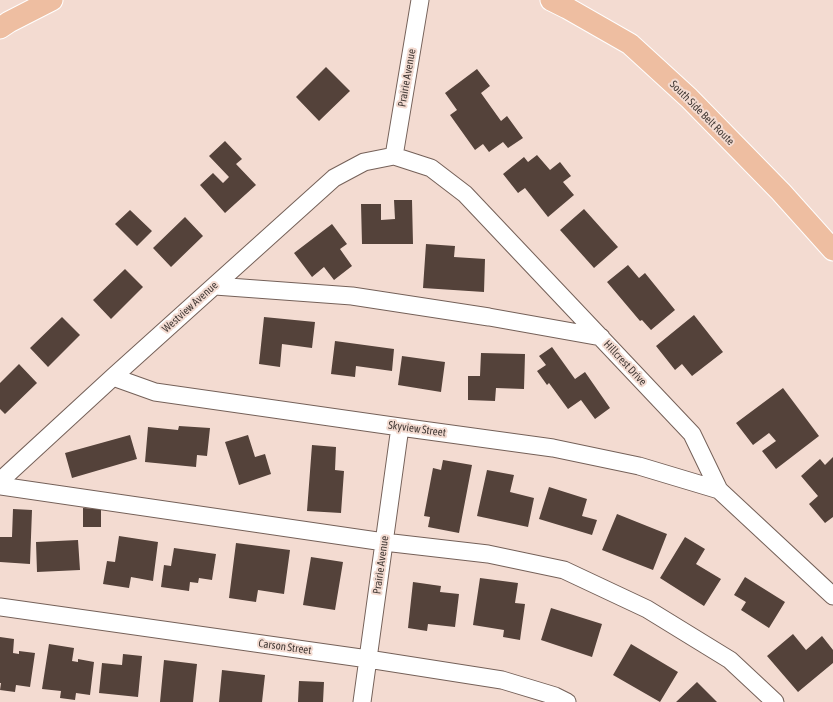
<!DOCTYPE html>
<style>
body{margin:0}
canvas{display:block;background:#f3dbd1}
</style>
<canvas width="833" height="702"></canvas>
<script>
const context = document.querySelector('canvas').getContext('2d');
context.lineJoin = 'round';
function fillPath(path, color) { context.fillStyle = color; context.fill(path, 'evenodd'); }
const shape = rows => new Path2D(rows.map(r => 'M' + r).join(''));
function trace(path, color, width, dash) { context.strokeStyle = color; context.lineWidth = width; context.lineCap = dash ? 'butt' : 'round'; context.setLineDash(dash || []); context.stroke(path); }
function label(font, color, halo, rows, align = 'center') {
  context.font = font + ' "Asap Condensed",sans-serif'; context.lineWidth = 4; context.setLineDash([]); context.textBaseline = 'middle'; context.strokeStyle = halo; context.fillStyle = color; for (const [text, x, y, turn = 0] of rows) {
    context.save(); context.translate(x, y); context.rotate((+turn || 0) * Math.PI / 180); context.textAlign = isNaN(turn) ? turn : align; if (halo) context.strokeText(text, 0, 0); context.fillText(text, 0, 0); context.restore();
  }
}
const building = shape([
 [326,67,350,91,319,121,296,97],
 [477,69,490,86,481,93,501,121,507,116,523,138,508,148,503,142,489,152,483,144,475,150,450,115,457,110,445,93],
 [225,141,242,159,236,164,256,185,225,213,200,185,213,173,223,183,229,177,209,156],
 [537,155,550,170,560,162,571,176,563,182,574,195,548,217,525,188,518,193,503,174,524,157,528,162],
 [394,200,412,200,413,244,362,244,361,204,381,204,381,220,395,219],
 [584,209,618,247,594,268,560,230],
 [130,210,152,231,137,246,115,224],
 [185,217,203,236,171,267,153,248],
 [332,224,347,244,340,249,352,266,334,280,324,267,312,277,294,253],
 [426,244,455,246,454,257,485,259,484,292,423,288],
 [628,265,639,278,645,273,675,310,651,330,642,320,640,321,607,282],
 [125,269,143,287,111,319,93,300],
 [694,315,723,352,692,376,682,364,675,370,656,346],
 [62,317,80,335,48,367,30,348],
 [264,317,315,322,312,348,282,344,280,367,259,364],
 [335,341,394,349,392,371,356,366,355,377,331,374],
 [552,347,575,379,585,372,610,408,595,419,581,400,568,409,549,383,547,385,537,371,546,365,539,356],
 [481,353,525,354,524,389,496,388,495,401,468,400,468,376,480,376],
 [402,356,445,362,441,392,398,385],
 [19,364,37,383,5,414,0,409,0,383],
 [783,388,819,436,776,469,762,451,776,441,769,433,753,445,736,423],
 [179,426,210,428,207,456,197,455,196,467,145,462,148,427,178,430],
 [130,435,137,459,72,478,65,453],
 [248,435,255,457,265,454,271,474,239,485,225,442],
 [312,445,336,447,335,470,344,471,341,513,307,511],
 [833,457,833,517,825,523,809,504,818,496,801,476,820,459,825,465],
 [443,460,472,465,459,533,428,527,430,517,424,516,433,468,441,470],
 [487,470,514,475,510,492,534,498,528,527,477,516],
 [549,487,587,499,582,516,597,520,592,535,539,519],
 [83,508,101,509,101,527,83,527],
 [13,509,32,510,30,564,0,562,0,537,12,537],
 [617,514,667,534,653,570,602,550],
 [119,536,158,542,153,581,131,577,129,588,103,584,107,561,115,562],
 [685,537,705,549,696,564,721,579,704,606,660,578],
 [78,540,80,570,37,572,36,542],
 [236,543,290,550,284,594,258,590,256,602,229,598],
 [174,548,216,554,212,580,199,578,198,583,190,582,189,591,161,587,164,565,171,566],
 [311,557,343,562,335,610,303,605],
 [745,577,785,602,769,628,741,610,746,602,734,595],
 [480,578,518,583,515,603,525,604,520,640,503,637,504,630,473,625],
 [413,582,441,586,440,592,459,594,455,627,428,624,427,631,408,628],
 [551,608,602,624,592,657,541,640],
 [793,634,806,650,822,636,833,650,833,663,798,692,767,656],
 [0,637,14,639,13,653,19,654,19,651,35,653,30,687,16,685,15,692,0,690,1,683,0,683],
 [49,644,74,648,72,661,78,662,78,659,94,662,90,695,76,693,75,700,60,698,61,691,42,689],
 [631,644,678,672,660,702,613,675],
 [123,654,142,656,138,697,99,693,102,663,122,665],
 [164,660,197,664,193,702,160,702],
 [222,670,265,675,262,702,219,702],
 [299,681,324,682,323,702,298,702],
 [697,682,717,702,676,702]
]);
const minor = shape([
 [394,156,431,168,465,194,692,434,719,490,833,596],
 [394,156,420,0],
 [215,286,352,296,489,317,601,337],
 [113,377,155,392,400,427,553,448,639,466,719,490],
 [0,481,113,377,334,178,364,162,394,156],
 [0,486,384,542,488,554,564,570,647,609,730,660,775,702],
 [0,607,368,659,502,680,555,696,567,702],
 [362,702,400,427]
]);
const major = shape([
 [551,0,567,8,630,44,689,98,781,192,833,250],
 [0,28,9,22,52,0]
]);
const streetNames = [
 ["Prairie Avenue",407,78,-80],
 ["South Side Belt Route",702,113,45],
 ["Westview Avenue",190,307,-42],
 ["Hillcrest Drive",625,363,47],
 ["Skyview Street",417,429,8],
 ["Prairie Avenue",381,565,-82],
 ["Carson Street",285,647,8]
];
fillPath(building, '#54423a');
trace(minor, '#756159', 19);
trace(major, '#fff', 23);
trace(minor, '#fff', 17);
trace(major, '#eebea1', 21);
label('11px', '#443b37', '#f3dbd1', streetNames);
</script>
